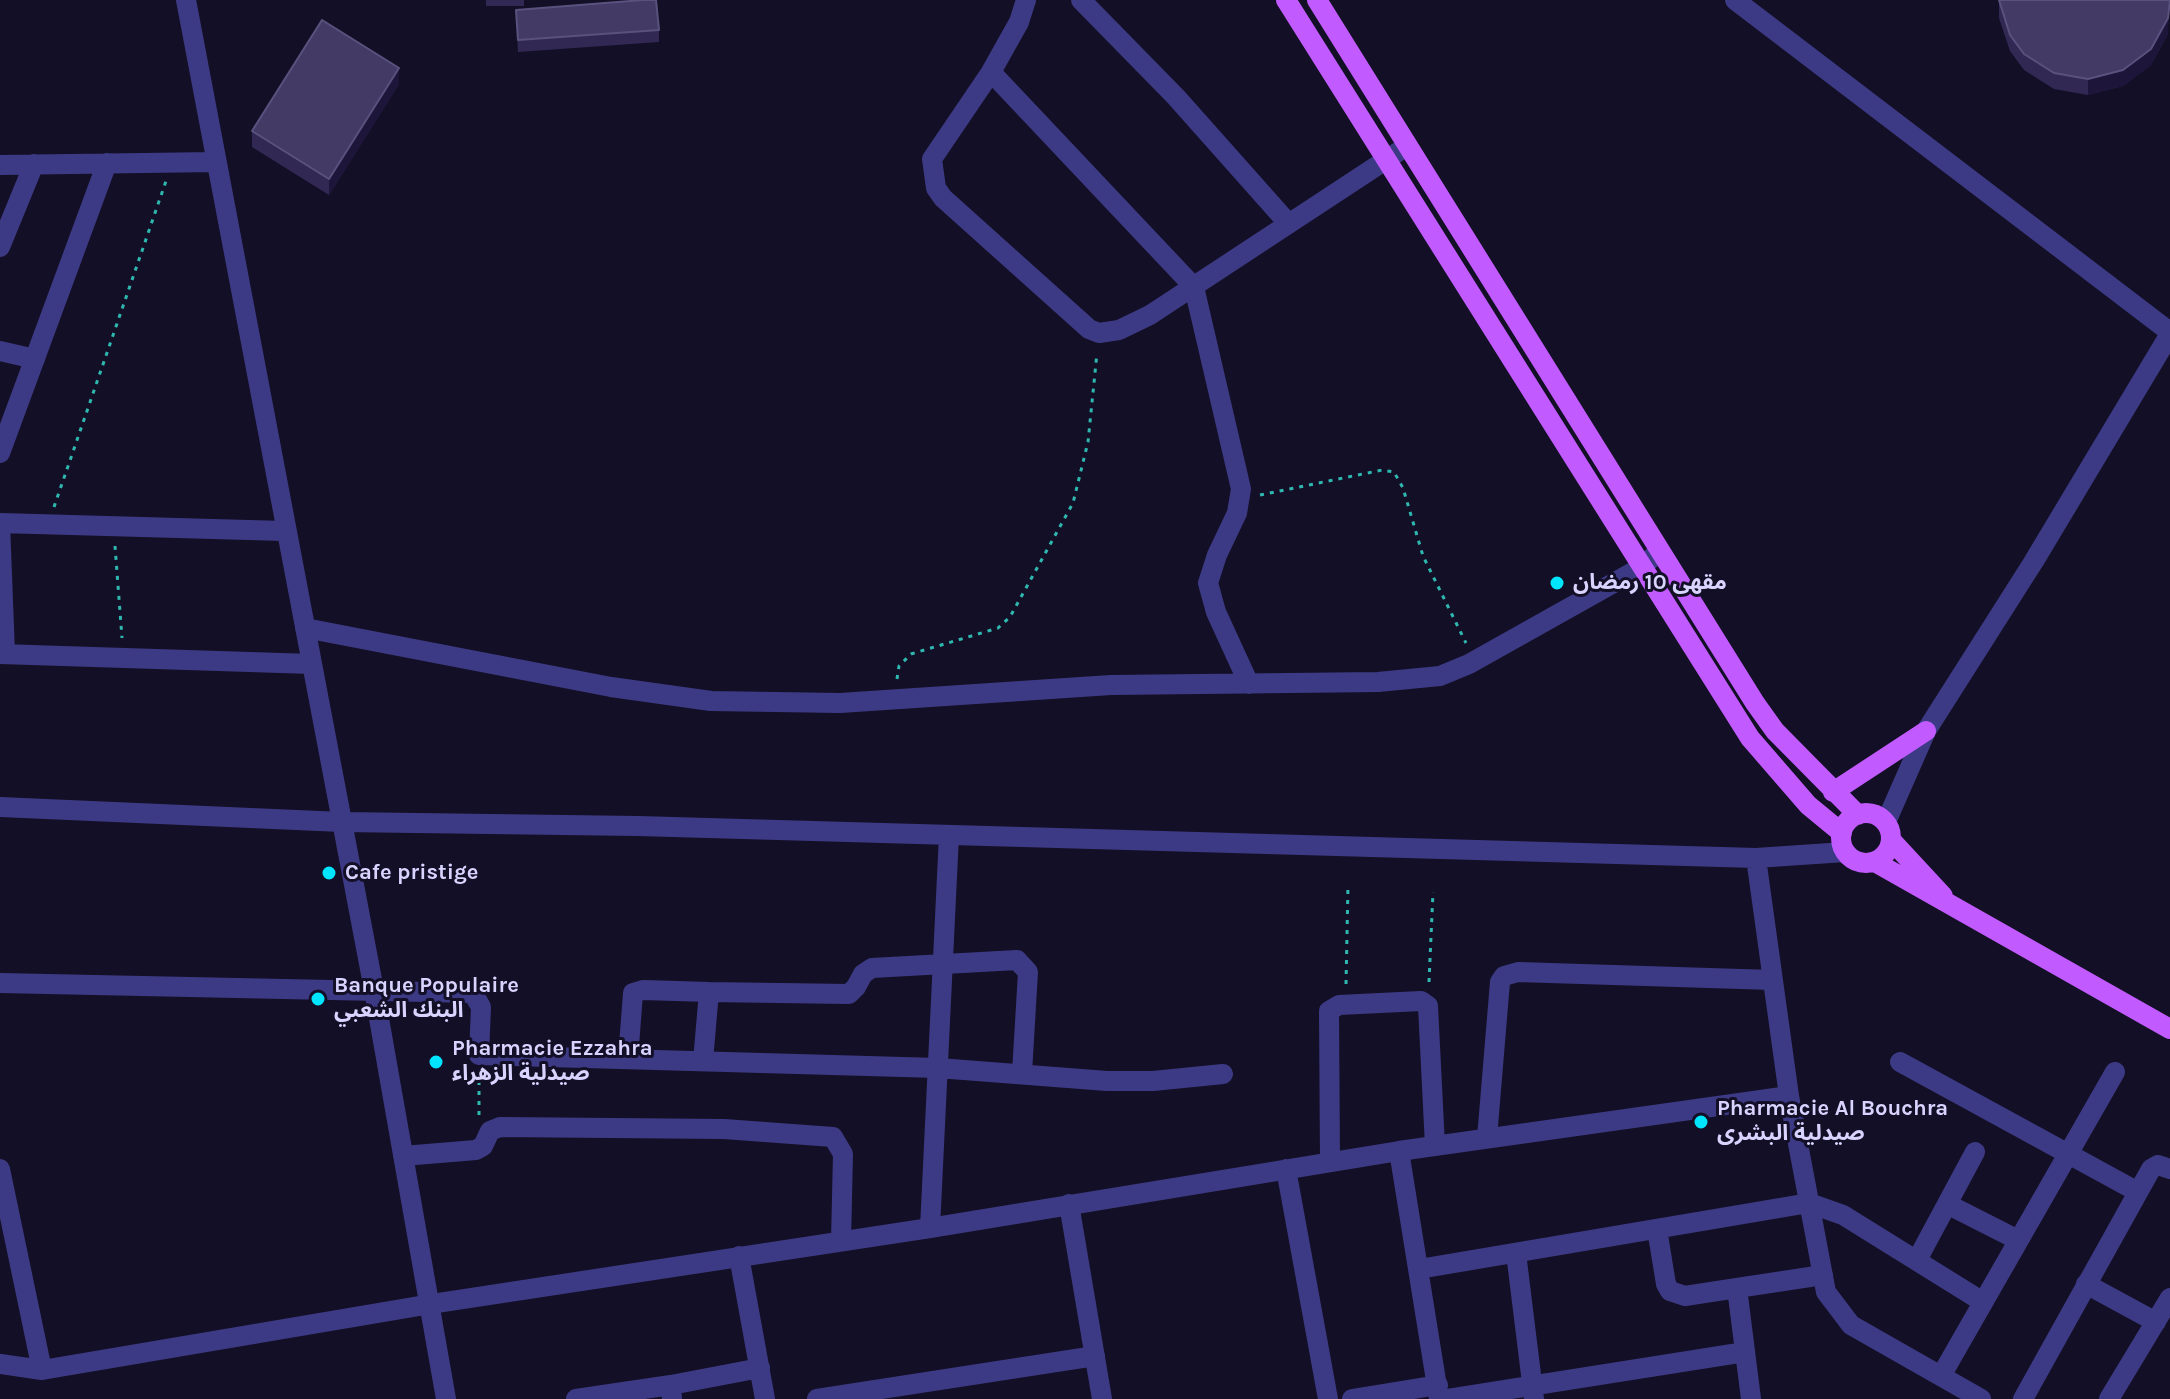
<!DOCTYPE html>
<meta charset="utf-8">
<style>
body{margin:0}
canvas{display:block;background:#130f26}
</style>
<canvas width="2170" height="1399"></canvas>
<script>
const context = document.querySelector('canvas').getContext('2d');
context.lineJoin = 'round';
const shape = rows => new Path2D(rows.map(r => 'M' + r).join(''));
function trace(path, color, width, dash) { context.strokeStyle = color; context.lineWidth = width; context.lineCap = dash ? 'butt' : 'round'; context.setLineDash(dash || []); context.stroke(path); }
function fillPath(path, color) { context.fillStyle = color; context.fill(path, 'evenodd'); }
function label(font, color, halo, rows, align = 'center') {
  context.font = font + ' Karla,"Noto Sans Arabic",sans-serif'; context.lineWidth = 6; context.setLineDash([]); context.textBaseline = 'middle'; context.strokeStyle = halo; context.fillStyle = color; for (const [text, x, y, turn = 0] of rows) {
    context.save(); context.translate(x, y); context.rotate((+turn || 0) * Math.PI / 180); context.textAlign = isNaN(turn) ? turn : align; if (halo) context.strokeText(text, 0, 0); context.fillText(text, 0, 0); context.restore();
  }
}
const path = shape([
 [1260,495,1382,470,1394,472,1403,488,1423,556,1466,643],
 [54,507,166,181],
 [115,546,122,638],
 [897,679,899,666,911,654,998,628,1010,617,1073,503,1088,442,1097,353],
 [1429,982,1433,892],
 [1346,984,1348,885],
 [479,1115,479,1074]
]);
const minor = shape([
 [186,0,374,990,446,1399],
 [1026,0,1019,22,991,72,1194,287,1241,489,1237,513,1217,555,1208,583,1216,612,1249,684],
 [1081,0,1176,97,1288,223],
 [1735,0,2170,332],
 [991,72,932,159,936,188,943,198,1089,329,1099,333,1119,330,1150,315,1407,146],
 [0,165,215,162],
 [0,247,34,164],
 [0,351,35,359],
 [0,453,107,163],
 [0,523,284,531],
 [0,523,5,654],
 [305,628,611,687,711,701,840,703,1111,685,1378,682,1440,676,1469,664,1642,567,1658,552],
 [0,654,312,664],
 [0,807,342,822,638,826,1756,858,1845,852],
 [1886,822,1926,731,2034,561,2170,334],
 [1756,858,1789,1096,1826,1292,1851,1325,1981,1399],
 [0,983,473,993,481,1007,479,1055,938,1068,1107,1081,1153,1081,1223,1074],
 [628,1059,633,993,643,990,709,992],
 [703,1061,709,992,849,994,856,987,863,974,872,968,1017,960,1028,972,1022,1073],
 [1900,1062,2138,1192],
 [1487,1138,1500,982,1504,976,1518,972,1773,980],
 [1399,1151,1439,1399],
 [403,1156,476,1150,483,1146,490,1131,500,1127,724,1129,833,1137,843,1154,841,1241],
 [1330,1162,1329,1011,1339,1005,1421,1001,1428,1006,1435,1146],
 [0,1169,42,1370],
 [1286,1169,1328,1399],
 [1069,1204,1102,1399],
 [1947,1204,2018,1240],
 [930,1228,949,835],
 [1657,1229,1666,1284,1670,1291,1685,1296,1737,1288],
 [1516,1253,1534,1399],
 [739,1256,765,1399],
 [1917,1260,1975,1152],
 [1419,1269,1809,1203,1843,1215,1983,1302],
 [2086,1284,2156,1322],
 [0,1364,42,1370,431,1304,930,1228,1399,1151,1789,1096],
 [1941,1376,2115,1072],
 [576,1399,671,1385],
 [672,1399,671,1385,760,1368],
 [817,1399,1095,1356],
 [1352,1399,1438,1385],
 [1448,1399,1745,1352],
 [1751,1399,1737,1288,1823,1275],
 [2023,1399,2151,1169,2158,1165,2170,1169],
 [2109,1399,2170,1298]
]);
const major = shape([
 [1286,0,1750,738,1808,805,1842,833],
 [1317,0,1755,703,1775,731,1858,815],
 [1833,792,1926,731],
 '1841 838a25 25 0 1 1 50 0a25 25 0 1 1-50 0Z',
 [1892,841,1943,896],
 [1875,862,2170,1029]
]);
const wall = shape([
 [486,0,524,0,524,6,486,6],
 [1999,0,2168,34,2151,65,2123,86,2088,95,2054,89,2024,70,2010,51,1999,18],
 [516,10,659,30,659,42,518,52],
 [399,84,329,195,252,147,252,131]
]);
const shadedWall = shape([
 [2170,0,2168,34,2151,65,2123,86,2088,95,2088,79],
 [399,68,399,84,329,195,329,179]
]);
const building = shape([
 [643,0,656,0,659,30,518,40,516,10,643,0],
 [1999,0,2170,0,2168,18,2151,49,2123,70,2088,79,2054,73,2024,54,2010,35,1999,0],
 [322,20,399,68,329,179,252,131,322,20]
]);
const markers = [
 [1557,583,8,"#00e5ff"],
 [329,873,8,"#00e5ff"],
 [318,999,8,"#00e5ff"],
 [436,1062,8,"#00e5ff"],
 [1701,1122,8,"#00e5ff"]
];
const poiNames = [
 ["مقهى 10 رمضان",1573,583],
 ["Cafe pristige",345,873],
 ["Banque Populaire",334,986],
 ["البنك الشعبي",334,1011],
 ["Pharmacie Ezzahra",452,1049],
 ["صيدلية الزهراء",452,1074],
 ["Pharmacie Al Bouchra",1717,1109],
 ["صيدلية البشرى",1717,1134]
];
trace(path, '#2fb8b0', 3, [4, 6]);
trace(minor, '#3d3a85', 20);
trace(major, '#c25bff', 20);
fillPath(wall, '#312854');
fillPath(shadedWall, '#1d163a');
fillPath(building, '#433a66');
trace(building, '#5a527e', 2);
for (const [x, y, r, color] of markers) { const dot = new Path2D(); dot.arc(x, y, r, 0, 2 * Math.PI); context.fillStyle = color; context.fill(dot); trace(dot, '#130f26', 3); }
label('bold 22px', '#d9d4ff', '#130f26', poiNames, 'left');
</script>
